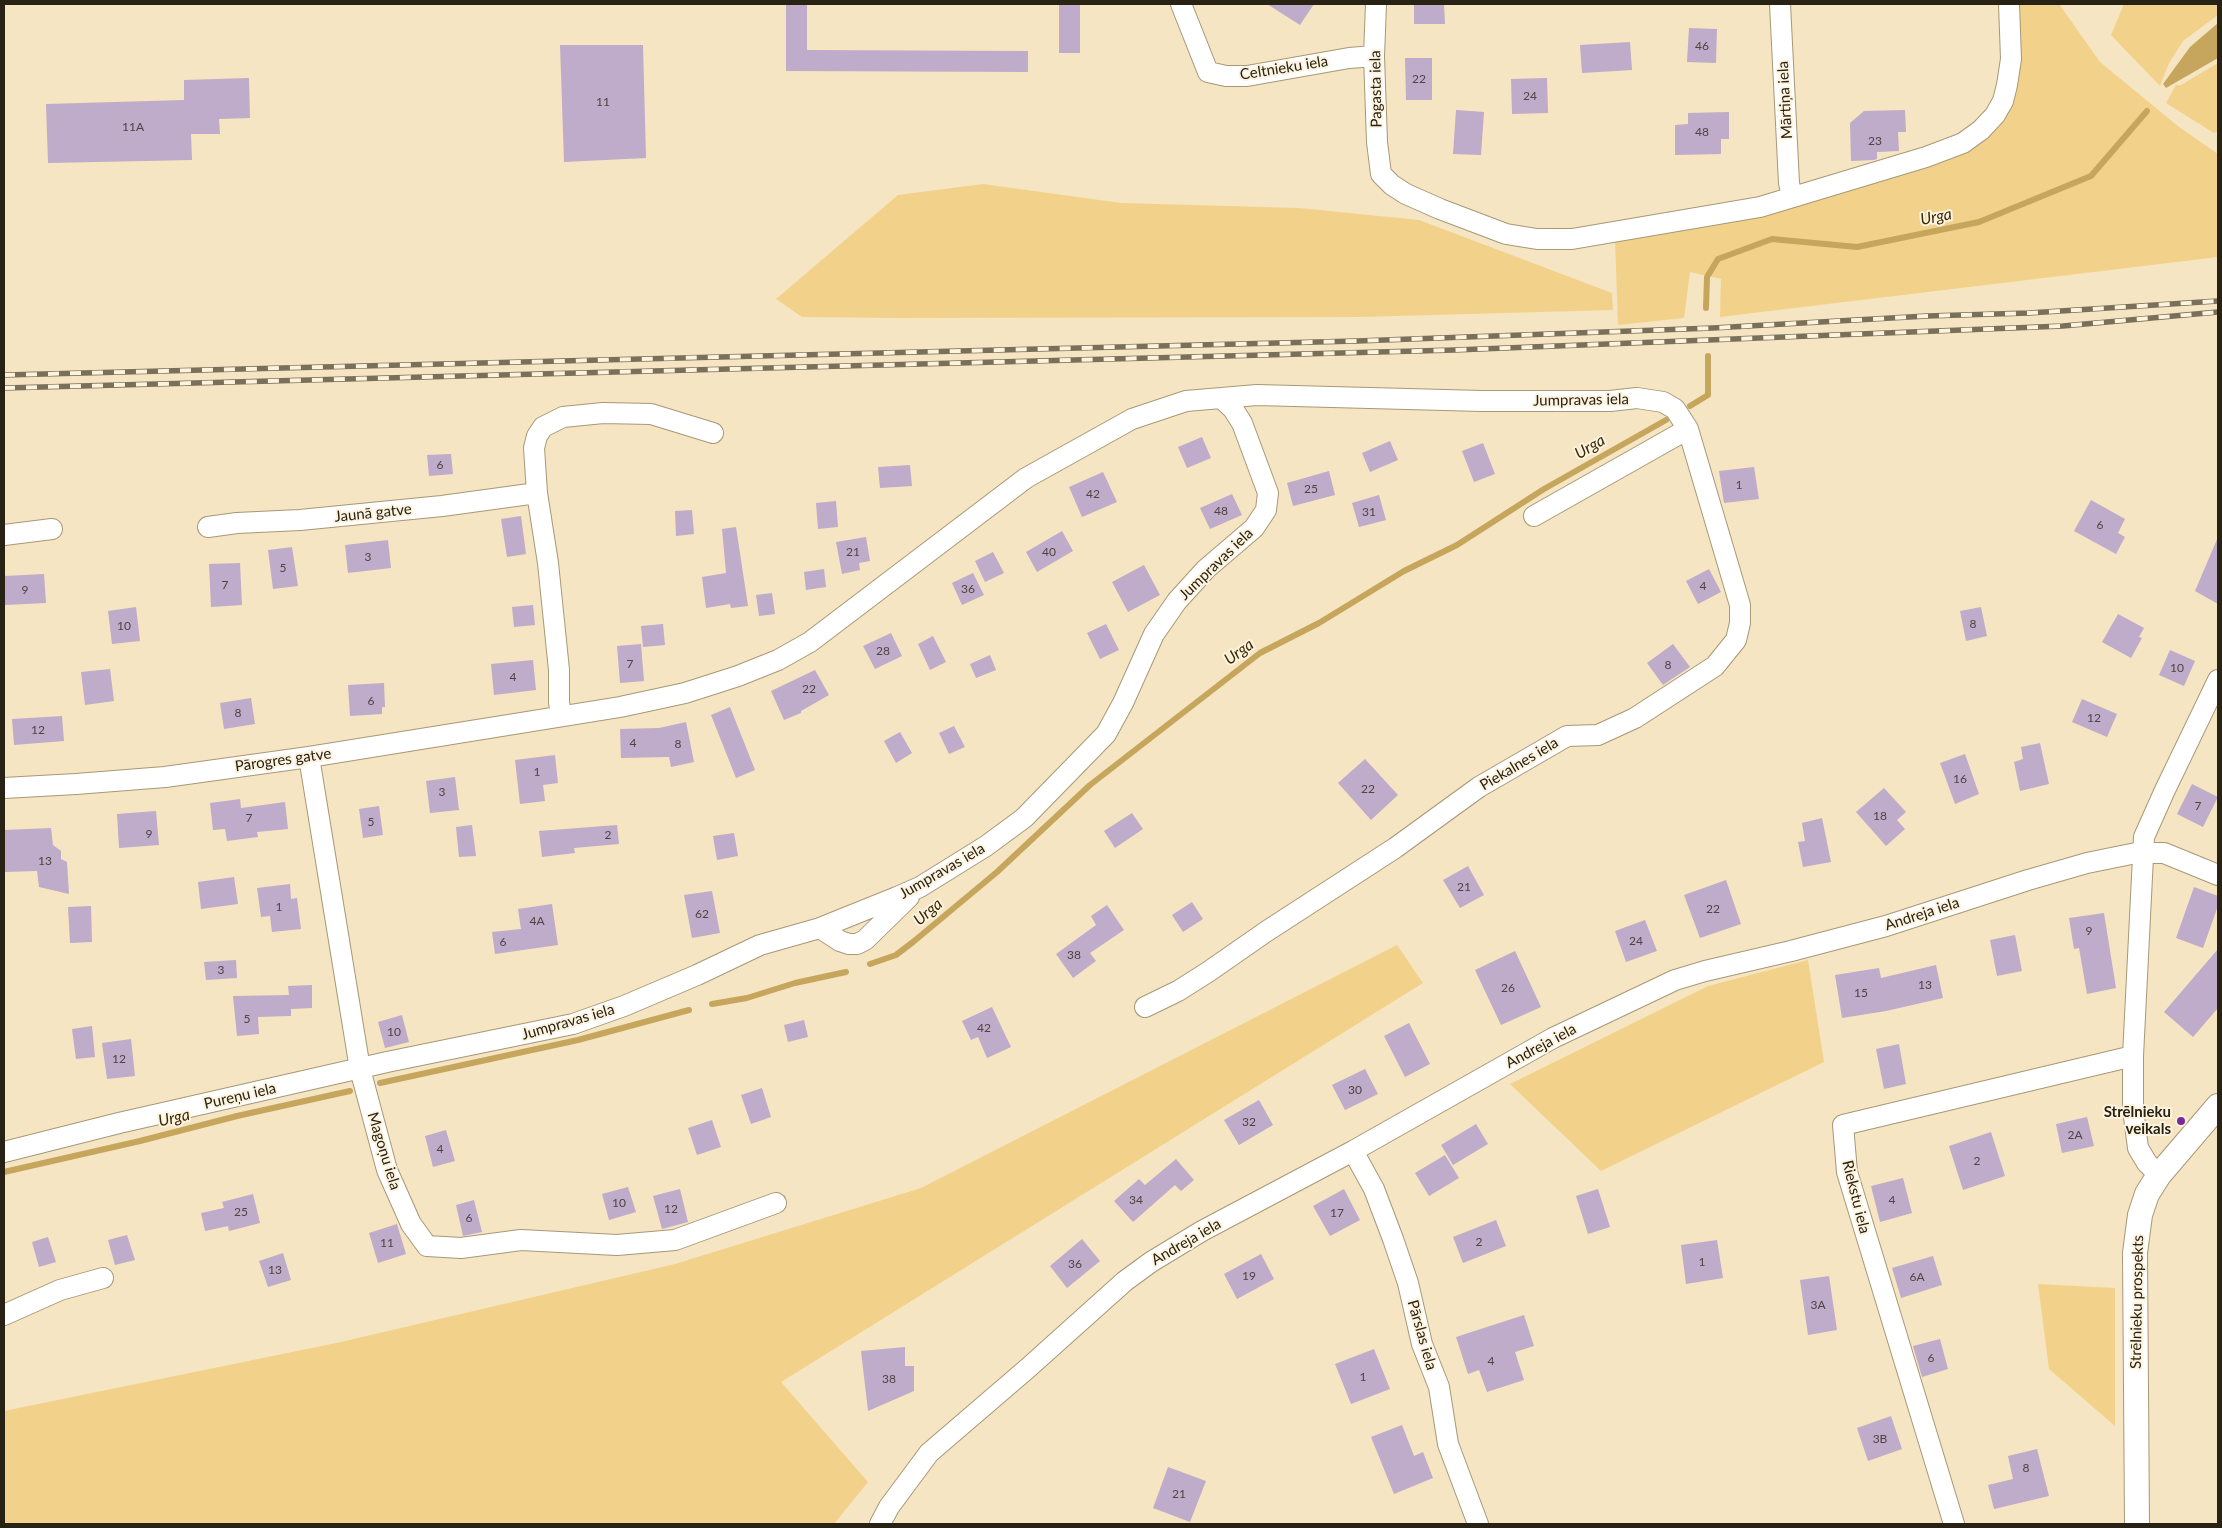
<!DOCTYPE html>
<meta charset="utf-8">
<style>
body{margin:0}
#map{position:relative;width:2222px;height:1528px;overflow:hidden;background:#f5e5c2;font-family:Lato,sans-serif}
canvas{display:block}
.frame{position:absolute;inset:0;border:5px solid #282215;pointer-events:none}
</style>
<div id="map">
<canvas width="2222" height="1528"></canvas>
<div class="frame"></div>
</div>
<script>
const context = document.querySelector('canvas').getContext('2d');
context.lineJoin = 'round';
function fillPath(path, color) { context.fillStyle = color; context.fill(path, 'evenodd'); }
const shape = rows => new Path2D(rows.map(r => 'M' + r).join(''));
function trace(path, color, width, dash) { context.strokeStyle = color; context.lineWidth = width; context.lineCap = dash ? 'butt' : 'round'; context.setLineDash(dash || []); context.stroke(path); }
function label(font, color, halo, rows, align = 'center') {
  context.font = font + ' Lato,sans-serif'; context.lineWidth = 4; context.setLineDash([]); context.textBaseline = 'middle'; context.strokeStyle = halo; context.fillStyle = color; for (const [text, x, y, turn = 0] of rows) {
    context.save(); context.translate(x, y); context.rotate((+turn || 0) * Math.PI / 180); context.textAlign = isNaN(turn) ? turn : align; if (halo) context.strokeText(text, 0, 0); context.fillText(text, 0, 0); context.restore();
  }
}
const green = shape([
 [2018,4,2059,4,2100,62,2179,127,2218,154,2218,257,1720,317,1721,279,1690,272,1684,318,1618,325,1615,240,1767,216,1967,152,2009,108],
 [2124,4,2218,4,2218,15,2183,41,2169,63,2160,86,2111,35],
 [2218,63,2218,131,2214,133,2166,103,2176,85,2181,85],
 [983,184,1121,203,1299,208,1419,220,1612,293,1613,310,1360,317,899,318,802,317,776,299,898,195],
 [1397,945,1423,983,781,1382,868,1482,834,1524,4,1524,4,1411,341,1342,675,1264,921,1188],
 [1808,960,1824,1062,1601,1171,1510,1084,1708,986],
 [2038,1284,2115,1288,2115,1426,2049,1369]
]);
const water = shape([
 [2218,23,2218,58,2166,88,2163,84,2190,47]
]);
const stream = shape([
 [1706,308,1707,277,1718,259,1772,239,1857,247,1979,222,2091,176,2147,111],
 [1690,406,1708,395,1708,356],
 [870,964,896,955,913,942,997,872,1090,785,1260,653,1319,623,1404,571,1457,545,1544,489,1666,420],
 [712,1004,747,998,795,983,846,972],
 [380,1083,578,1040,689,1010],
 [4,1172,140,1141,237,1116,350,1091]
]);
const building = shape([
 [786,4,807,4,807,50,1028,51,1028,72,786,71],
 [1059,4,1080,4,1080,53,1059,53],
 [1267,4,1314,4,1300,25],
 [1414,4,1444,4,1445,24,1414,24],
 [1689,28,1717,29,1716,63,1687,62],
 [1630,42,1632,70,1582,73,1580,45],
 [560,45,643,45,646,158,564,162],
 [1405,58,1432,58,1432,100,1406,100],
 [249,78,250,118,219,119,220,134,191,134,192,160,48,163,46,104,184,100,184,80],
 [1547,78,1548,113,1512,114,1511,79],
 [1456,110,1484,112,1481,155,1453,154],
 [1905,110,1906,132,1898,132,1899,151,1877,152,1877,159,1874,160,1851,161,1850,123,1864,111],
 [1729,112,1729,139,1721,139,1721,154,1675,155,1675,125,1688,124,1688,113],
 [1202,437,1211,458,1187,468,1178,447],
 [1390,441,1398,460,1370,472,1362,453],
 [1483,443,1495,474,1474,482,1462,451],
 [451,454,453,474,429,476,427,455],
 [910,465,912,486,880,488,878,467],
 [1754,467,1759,499,1724,503,1719,471],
 [1329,471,1335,495,1293,506,1287,483],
 [1103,472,1117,502,1082,517,1069,487],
 [1232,494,1242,515,1210,529,1200,508],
 [1379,495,1386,520,1359,527,1352,503],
 [2091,500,2125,519,2118,533,2125,537,2116,554,2074,531],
 [836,501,838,527,818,529,816,503],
 [692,510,694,534,676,536,675,511],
 [521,516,526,554,507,557,501,519],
 [736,527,748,606,731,608,730,604,706,608,702,577,726,573,722,529],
 [1062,531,1073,551,1037,572,1026,552],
 [866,537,870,561,859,563,860,570,842,574,836,542],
 [2218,537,2218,604,2195,591],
 [388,540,391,568,348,573,345,545],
 [292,547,298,586,273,589,268,550],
 [993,552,1004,573,985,582,975,561],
 [240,563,242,605,211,607,209,564],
 [1144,565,1160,595,1128,612,1112,582],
 [824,569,826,587,806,590,804,572],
 [1709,569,1721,592,1698,604,1686,581],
 [973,573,984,595,962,605,952,583],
 [44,574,46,603,5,605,4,576],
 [772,593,775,614,759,616,756,595],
 [533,605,535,625,514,627,512,607],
 [136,607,140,641,112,644,108,611],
 [1981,607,1987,636,1966,641,1960,611],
 [2118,614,2144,628,2139,637,2142,638,2131,658,2102,642],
 [663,624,665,645,643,647,641,626],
 [1106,624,1119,650,1100,659,1087,633],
 [891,633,902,656,875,669,863,646],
 [933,636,946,662,930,670,918,644],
 [641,644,644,681,620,683,617,646],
 [1673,644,1690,667,1663,685,1647,663],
 [2170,650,2195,661,2184,686,2159,675],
 [990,655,996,670,976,678,970,664],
 [533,660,536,690,494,695,491,664],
 [110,669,114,701,85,705,81,672],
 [815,670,829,695,801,711,801,713,784,720,771,691],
 [384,683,385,707,382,707,382,714,350,716,348,685],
 [251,698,255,724,224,729,220,703],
 [2082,699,2117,714,2107,737,2072,722],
 [730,707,755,770,736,778,711,715],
 [62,716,64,741,14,745,12,719],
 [686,722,694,762,671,767,669,757,621,758,620,729,659,728],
 [954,726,965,747,949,754,939,733],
 [900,732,912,753,896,763,884,741],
 [2040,743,2049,784,2020,791,2014,762,2023,759,2021,747],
 [1965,754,1979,794,1955,804,1940,763],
 [555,755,558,783,543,785,545,801,520,804,515,760],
 [1365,759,1398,795,1371,820,1338,783],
 [455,777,459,810,430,813,426,781],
 [2192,784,2218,797,2203,827,2177,814],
 [1884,788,1906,812,1897,820,1905,829,1886,846,1856,812],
 [240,799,241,808,285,802,288,829,257,832,258,837,227,841,225,829,213,830,210,803],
 [379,806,383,835,363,838,359,809],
 [156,811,159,845,119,848,117,814],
 [1132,813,1143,829,1115,848,1104,831],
 [1822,818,1831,862,1803,867,1798,842,1805,841,1802,823],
 [472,825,476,856,459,857,456,827],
 [617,825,619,844,574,848,575,853,542,857,539,831],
 [51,828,53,845,61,851,61,859,67,862,69,894,39,887,37,871,4,872,4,830],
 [734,833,738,856,717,860,713,836],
 [1468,866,1484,895,1460,908,1443,880],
 [234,877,238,904,201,909,198,882],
 [1726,880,1741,924,1700,938,1684,895],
 [290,884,291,899,297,898,301,929,272,932,270,916,261,917,257,888],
 [2194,887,2218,896,2218,906,2203,948,2176,938],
 [712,891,720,933,692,938,684,895],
 [1192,902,1203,919,1183,932,1172,915],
 [552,904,558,945,495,954,492,932,521,929,518,909],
 [1107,905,1124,930,1090,953,1096,961,1073,978,1056,954,1096,925,1091,916],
 [91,906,92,942,70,943,68,907],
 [2104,913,2116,988,2087,994,2079,948,2074,949,2069,918],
 [1645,920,1657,951,1626,962,1615,931],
 [2015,935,2022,971,1997,976,1990,940],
 [2218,949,2218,1008,2193,1037,2164,1012],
 [1515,951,1541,1007,1501,1025,1475,970],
 [236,960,237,978,206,980,204,962],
 [1936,965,1943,998,1886,1011,1842,1018,1835,975,1879,968,1881,978],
 [312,985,312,1008,291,1009,291,1016,258,1017,259,1034,237,1036,233,996,289,995,288,986],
 [992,1007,1011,1047,987,1058,978,1037,971,1040,962,1021],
 [402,1015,409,1042,385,1048,378,1022],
 [804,1020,808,1037,788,1042,784,1025],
 [1409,1023,1430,1064,1405,1077,1384,1036],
 [92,1026,95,1057,76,1059,72,1029],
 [131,1039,135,1076,107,1079,102,1043],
 [1899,1044,1906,1084,1884,1089,1876,1049],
 [1365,1069,1378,1094,1345,1110,1332,1085],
 [762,1088,771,1117,751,1124,741,1095],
 [1259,1100,1273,1125,1239,1145,1224,1120],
 [2087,1117,2094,1146,2062,1153,2056,1124],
 [712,1120,721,1147,697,1155,688,1128],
 [1476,1124,1488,1144,1453,1165,1441,1145],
 [446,1130,455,1161,433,1167,425,1136],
 [1991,1132,2005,1176,1963,1190,1949,1146],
 [1445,1155,1459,1178,1429,1196,1415,1173],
 [1176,1159,1194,1180,1181,1191,1175,1185,1133,1222,1114,1201,1139,1179,1145,1185],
 [1903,1178,1912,1213,1880,1222,1871,1186],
 [628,1187,636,1212,609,1220,602,1194],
 [680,1189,688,1222,662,1229,653,1196],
 [1344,1189,1360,1220,1330,1236,1313,1206],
 [1598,1189,1610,1227,1588,1234,1576,1196],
 [253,1194,260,1223,229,1231,228,1226,205,1231,201,1213,224,1208,222,1202],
 [474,1200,482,1232,463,1236,456,1205],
 [1496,1220,1506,1246,1463,1263,1453,1237],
 [397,1224,406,1254,378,1263,369,1233],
 [127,1235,135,1260,115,1265,108,1240],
 [48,1237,56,1262,39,1267,32,1242],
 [1082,1239,1100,1261,1067,1288,1050,1266],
 [1717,1240,1723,1278,1686,1284,1681,1245],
 [283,1253,291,1280,268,1287,259,1261],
 [1261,1254,1274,1279,1237,1299,1224,1274],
 [1933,1256,1942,1285,1901,1298,1892,1268],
 [1829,1276,1837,1330,1808,1335,1800,1280],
 [1524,1315,1534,1346,1515,1352,1524,1380,1487,1392,1479,1370,1468,1374,1456,1337],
 [1940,1339,1948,1369,1922,1377,1913,1346],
 [905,1347,905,1366,914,1366,914,1391,868,1411,861,1351],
 [1374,1349,1390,1389,1351,1404,1335,1364],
 [1891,1416,1902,1449,1868,1461,1857,1428],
 [1402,1425,1414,1456,1423,1452,1433,1478,1394,1494,1371,1437],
 [2037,1449,2049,1496,1994,1509,1988,1485,2013,1479,2008,1456],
 [1168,1467,1206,1481,1190,1522,1153,1508]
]);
const minor = shape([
 [1181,4,1208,72,1226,76,1247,76,1349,58,1374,56],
 [1376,4,1374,56,1377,142,1381,174,1392,185,1406,194,1440,209,1506,234,1537,239,1572,239,1760,207,1926,157,1963,143,1981,130,1995,115,2003,101,2007,85,2011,59,2009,4],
 [1780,4,1789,183,1792,196],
 [1534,516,1688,429],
 [208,527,237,523,300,520,442,506,537,493],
 [4,535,52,529],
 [561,716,559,702,559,670,548,563,537,493,534,448,537,436,543,427,563,417,603,413,651,414,713,433],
 [309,757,360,1069,387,1170,411,1224,427,1246,461,1248,521,1240,617,1245,675,1240,776,1203],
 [4,788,76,784,165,777,309,757,620,707,685,693,738,676,778,660,810,642,1026,478,1132,419,1186,401,1257,395,1482,401,1610,401,1637,398,1663,402,1675,409,1688,429,1740,605,1740,623,1736,640,1715,666,1635,718,1598,735,1567,736,1479,787,1395,848,1267,931,1208,972,1178,991,1145,1007],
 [820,928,840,941,849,944,857,944,865,940,909,897],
 [1353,1151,1374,1189,1393,1239,1408,1283,1422,1344,1439,1387,1448,1444,1478,1524],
 [4,1152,119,1123,387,1062,573,1024,624,1006,697,975,760,945,820,928,897,897,920,887,986,846,1024,818,1106,734,1123,703,1154,634,1177,601,1206,569,1254,528,1266,510,1268,493,1242,423,1233,409,1221,398],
 [2159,1175,2147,1163,2138,1148,2133,1109,2133,1056,2144,837,2165,790,2218,680],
 [4,1315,60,1290,103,1278],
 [880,1524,889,1507,929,1453,1028,1368,1125,1281,1151,1262,1202,1231,1353,1151,1553,1038,1675,980,1705,971,1791,951,1886,926,2028,880,2087,863,2136,853,2164,853,2218,875],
 [1954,1524,1847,1172,1843,1125,2133,1056]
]);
const tertiary = shape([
 [2137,1524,2135,1253,2140,1215,2147,1194,2159,1175,2218,1106]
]);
const rail = shape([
 [4,375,1357,341,1713,328,1927,316,2029,313,2218,301],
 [4,388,1455,350,2063,326,2218,312]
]);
const markers = [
 [2181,1121,5,"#77299a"]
];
const numberNames = [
 ["46",1702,46],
 ["22",1419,79],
 ["24",1530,96],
 ["11",603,102],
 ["11A",133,127],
 ["48",1702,132],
 ["23",1875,141],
 ["6",440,465],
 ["1",1739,485],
 ["25",1311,489],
 ["42",1093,494],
 ["48",1221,511],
 ["31",1369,512],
 ["6",2100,525],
 ["21",853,552],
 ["40",1049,552],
 ["3",368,557],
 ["5",283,568],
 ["7",225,585],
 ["4",1703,586],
 ["36",968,589],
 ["9",25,590],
 ["8",1973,624],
 ["10",124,626],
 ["28",883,651],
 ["7",630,664],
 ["8",1668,665],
 ["10",2177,668],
 ["4",513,677],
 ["22",809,689],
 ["6",371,701],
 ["8",238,713],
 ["12",2094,718],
 ["12",38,730],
 ["4",633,743],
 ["8",678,744],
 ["1",537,772],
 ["16",1960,779],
 ["22",1368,789],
 ["3",442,792],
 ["7",2198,806],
 ["18",1880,816],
 ["7",249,818],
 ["5",371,822],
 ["9",149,834],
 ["2",608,835],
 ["13",45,861],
 ["21",1464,887],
 ["1",279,907],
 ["22",1713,909],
 ["62",702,914],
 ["4A",537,921],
 ["9",2089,931],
 ["24",1636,941],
 ["6",503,942],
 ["38",1074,955],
 ["3",221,970],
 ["13",1925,985],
 ["26",1508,988],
 ["15",1861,993],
 ["5",247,1019],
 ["42",984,1028],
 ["10",394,1032],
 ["12",119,1059],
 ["30",1355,1090],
 ["32",1249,1122],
 ["2A",2075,1135],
 ["4",440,1149],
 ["2",1977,1161],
 ["34",1136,1200],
 ["4",1892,1200],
 ["10",619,1203],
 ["12",671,1209],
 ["25",241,1212],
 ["17",1337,1213],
 ["6",469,1218],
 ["2",1479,1242],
 ["11",387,1243],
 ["1",1702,1262],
 ["36",1075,1264],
 ["13",275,1270],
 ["19",1249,1276],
 ["6A",1917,1277],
 ["3A",1818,1305],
 ["6",1931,1358],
 ["4",1491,1361],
 ["1",1363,1377],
 ["38",889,1379],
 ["3B",1880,1439],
 ["8",2026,1468],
 ["21",1179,1494]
];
const streetNames = [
 ["Celtnieku iela",1284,68,-9],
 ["Pagasta iela",1376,89,-91],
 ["Mārtiņa iela",1785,100,-93],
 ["Jumpravas iela",1581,400,-1],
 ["Jaunā gatve",373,513,-6],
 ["Jumpravas iela",1216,564,-44],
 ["Pārogres gatve",283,760,-8],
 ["Piekalnes iela",1519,764,-31],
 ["Jumpravas iela",942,871,-30],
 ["Andreja iela",1922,914,-18],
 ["Jumpravas iela",568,1022,-16],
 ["Andreja iela",1541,1046,-28],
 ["Pureņu iela",240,1096,-13],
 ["Magoņu iela",384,1151,73],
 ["Riekstu iela",1856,1197,76],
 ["Andreja iela",1186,1242,-30],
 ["Strēlnieku prospekts",2137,1302,-89],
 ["Pārslas iela",1422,1335,74]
];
const poiNames = [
 ["Strēlnieku",2171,1112],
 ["veikals",2171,1129]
];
const waterNames = [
 ["Urga",1936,217,-11],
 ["Urga",1590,447,-30],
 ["Urga",1239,652,-36],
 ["Urga",928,912,-40],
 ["Urga",174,1118,-13]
];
fillPath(green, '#f2d28a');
fillPath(water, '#c6a65d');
trace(stream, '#c6a65d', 6);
fillPath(building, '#bfabca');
trace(minor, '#a79877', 22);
trace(tertiary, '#a79877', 26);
trace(minor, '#fff', 20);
trace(tertiary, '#fff', 24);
trace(rail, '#7a705a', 5.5);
trace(rail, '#fdf3de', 4, [11]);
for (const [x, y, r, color] of markers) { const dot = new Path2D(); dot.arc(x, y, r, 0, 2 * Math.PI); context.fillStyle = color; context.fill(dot); trace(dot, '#fdf3de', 2); }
label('12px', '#4e4442', null, numberNames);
label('15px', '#282215', '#fdf3de', streetNames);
label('bold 15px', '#282215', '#fdf3de', poiNames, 'right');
label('italic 16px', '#382a09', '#fdf3de', waterNames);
</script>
